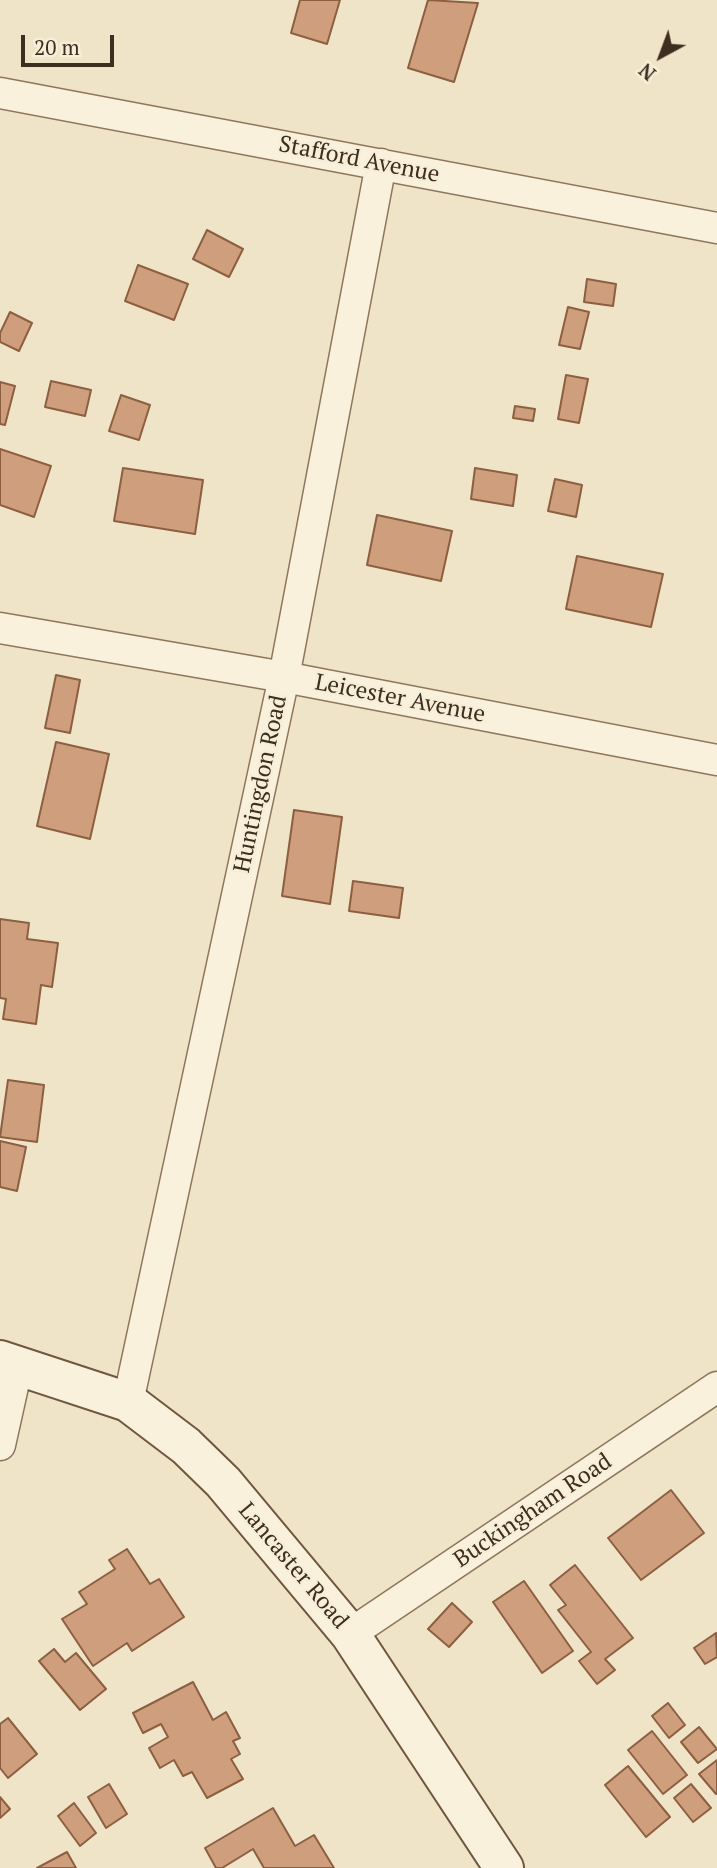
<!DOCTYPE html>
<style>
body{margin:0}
#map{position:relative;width:717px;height:1868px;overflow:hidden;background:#f0e4c8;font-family:"PT Serif",serif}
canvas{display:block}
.north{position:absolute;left:626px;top:21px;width:70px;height:70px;-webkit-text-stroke:5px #f7eed8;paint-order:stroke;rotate:221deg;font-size:19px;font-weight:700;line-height:28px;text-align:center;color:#3d2e20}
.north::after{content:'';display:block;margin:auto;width:24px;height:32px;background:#3d2e20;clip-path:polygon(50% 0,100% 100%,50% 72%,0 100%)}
.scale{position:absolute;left:21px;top:35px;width:93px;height:32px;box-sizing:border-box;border:4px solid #3d2e20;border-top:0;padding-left:9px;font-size:21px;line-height:24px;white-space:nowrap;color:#3d2e20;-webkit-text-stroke:5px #f7eed8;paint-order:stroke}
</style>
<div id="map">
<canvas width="717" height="1868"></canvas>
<div class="north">N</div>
<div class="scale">20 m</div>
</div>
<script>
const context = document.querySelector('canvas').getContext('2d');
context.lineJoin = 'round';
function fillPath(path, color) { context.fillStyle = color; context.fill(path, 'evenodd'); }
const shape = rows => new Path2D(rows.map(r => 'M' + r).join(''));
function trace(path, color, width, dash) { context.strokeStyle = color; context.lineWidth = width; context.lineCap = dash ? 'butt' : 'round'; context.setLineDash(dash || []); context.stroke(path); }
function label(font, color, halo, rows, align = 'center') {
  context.font = font + ' "PT Serif",serif'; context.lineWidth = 5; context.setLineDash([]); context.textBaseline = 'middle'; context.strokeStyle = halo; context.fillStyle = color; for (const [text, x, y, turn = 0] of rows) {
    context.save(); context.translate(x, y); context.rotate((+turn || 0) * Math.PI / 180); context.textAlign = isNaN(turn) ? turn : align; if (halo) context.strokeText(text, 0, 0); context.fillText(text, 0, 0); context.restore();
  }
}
const building = shape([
 [300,0,340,0,327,44,291,33,300,0],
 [428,0,478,3,454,82,408,68,428,0],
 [207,230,243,249,229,277,193,259,207,230],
 [138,265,188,284,174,320,125,301,138,265],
 [587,279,616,284,613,306,584,302,587,279],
 [568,307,589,312,580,349,559,345,568,307],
 [10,312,32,323,19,351,0,342,0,333,10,312],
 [566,375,588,379,579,423,558,419,566,375],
 [51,381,91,390,85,416,45,407,51,381],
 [0,382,15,386,5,425,0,424,0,382],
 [121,395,150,405,139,440,109,431,121,395],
 [515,406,535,409,533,421,513,418,515,406],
 [0,449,51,466,34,517,0,505,0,449],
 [123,468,203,480,195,534,114,521,123,468],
 [475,468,517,475,513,506,471,499,475,468],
 [555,479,582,485,576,517,548,511,555,479],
 [377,515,452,531,441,581,367,565,377,515],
 [577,556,663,574,651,627,566,609,577,556],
 [56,675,80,680,70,733,45,728,56,675],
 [56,742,109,754,90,839,37,826,56,742],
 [294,810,342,817,330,904,282,896,294,810],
 [353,881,403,888,399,918,349,911,353,881],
 [0,919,29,923,27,939,58,943,52,987,41,985,36,1024,3,1019,6,999,0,998,0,919],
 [8,1080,44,1085,37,1142,0,1137,8,1080],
 [0,1141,26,1147,17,1191,0,1187,0,1141],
 [671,1490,704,1533,641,1580,608,1538,671,1490],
 [127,1549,150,1584,159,1579,184,1617,132,1651,127,1643,93,1666,62,1619,87,1604,79,1592,115,1569,109,1560,127,1549],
 [575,1565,633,1638,605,1659,615,1670,597,1684,579,1661,591,1652,558,1610,566,1605,550,1585,575,1565],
 [524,1581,573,1651,542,1673,493,1602,524,1581],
 [452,1603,472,1622,449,1647,428,1629,452,1603],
 [716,1633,717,1657,705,1664,694,1648,716,1633],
 [54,1649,65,1662,76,1653,106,1689,80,1710,39,1661,54,1649],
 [193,1682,213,1720,226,1712,240,1738,233,1741,240,1754,231,1759,243,1779,207,1798,192,1772,183,1776,174,1760,160,1768,149,1748,168,1737,161,1724,143,1733,133,1713,193,1682],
 [668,1703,685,1725,669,1738,652,1716,668,1703],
 [8,1718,37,1754,8,1778,0,1768,0,1724,8,1718],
 [699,1727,717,1749,698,1763,681,1742,699,1727],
 [652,1731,687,1775,663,1794,628,1750,652,1731],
 [717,1760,717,1793,716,1794,699,1774,717,1760],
 [628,1766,670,1817,646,1837,605,1785,628,1766],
 [109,1784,127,1814,106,1828,88,1797,109,1784],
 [691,1784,711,1808,693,1822,674,1798,691,1784],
 [0,1797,10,1809,0,1818,0,1797],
 [74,1803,96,1833,80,1846,58,1816,74,1803],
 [273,1808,295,1846,314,1835,334,1868,264,1868,253,1849,222,1868,216,1868,205,1848,273,1808],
 [67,1852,76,1868,37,1868,67,1852]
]);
const street = shape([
 [0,93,717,228],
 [0,628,284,677,717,760],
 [128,1402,284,677,381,164],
 [0,1445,18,1364],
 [350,1634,717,1387]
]);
const secondary = shape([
 [0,1360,128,1402,186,1446,223,1482,350,1634,504,1868]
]);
const streetNames = [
 ["Stafford Avenue",359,160,11],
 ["Leicester Avenue",400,699,11],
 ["Huntingdon Road",261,784,-78],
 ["Buckingham Road",533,1511,-34],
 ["Lancaster Road",293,1566,50]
];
fillPath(building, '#cf9f7d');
trace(building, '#8d5f41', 2);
trace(street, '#8d765c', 33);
trace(secondary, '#6f573f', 42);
trace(street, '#faf1dc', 30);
trace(secondary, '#faf1dc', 38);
label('23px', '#3d2e20', '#f7eed8', streetNames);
</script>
